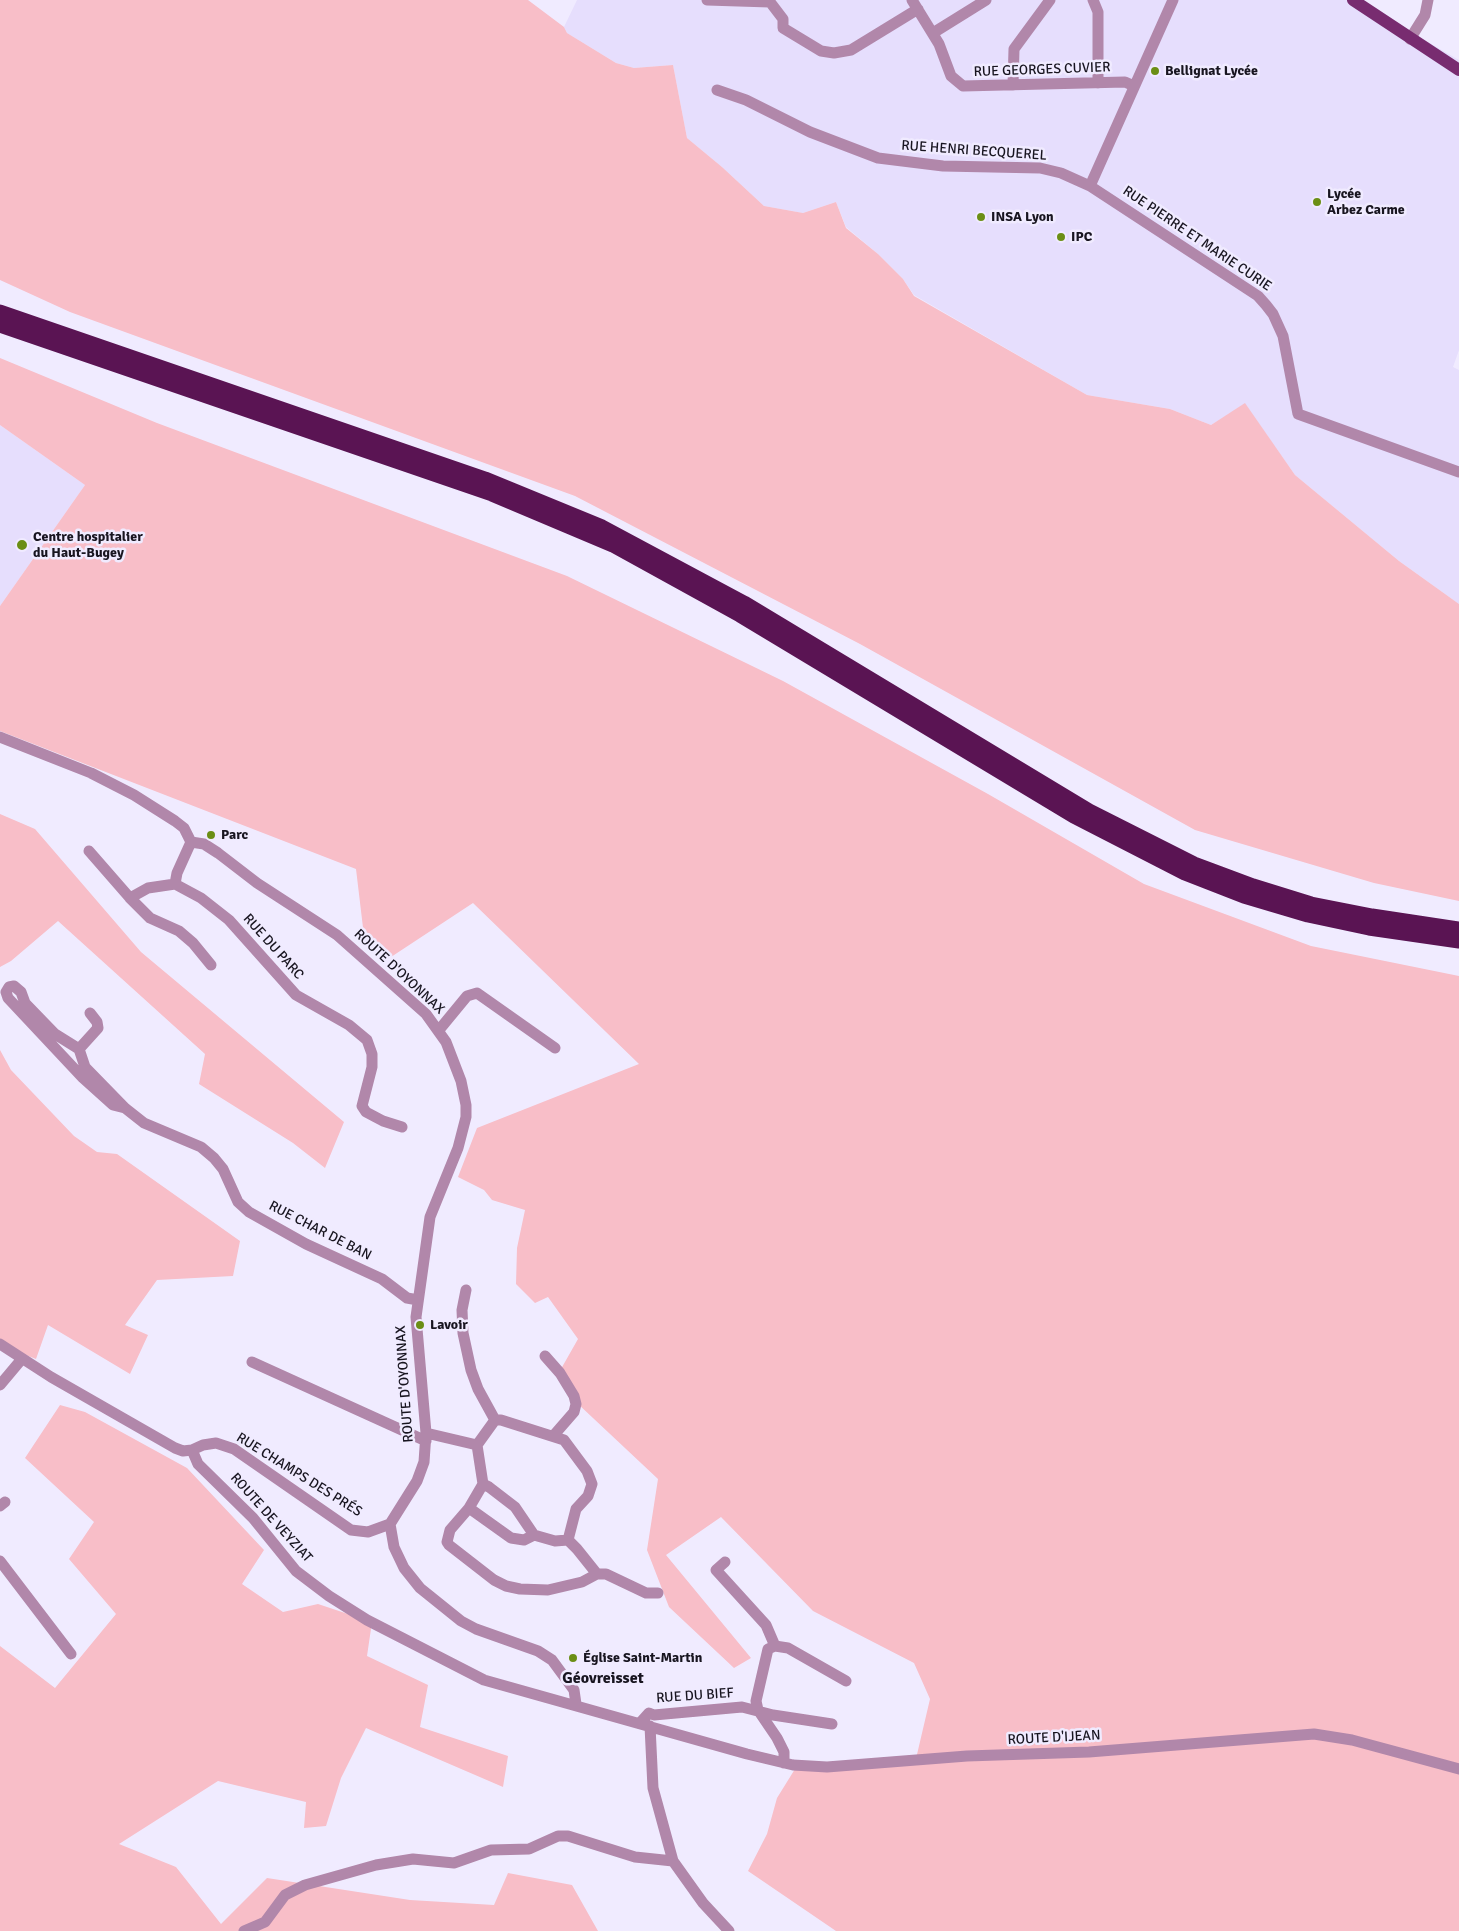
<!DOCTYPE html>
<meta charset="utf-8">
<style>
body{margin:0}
canvas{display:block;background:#f0ebff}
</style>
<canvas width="1459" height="1931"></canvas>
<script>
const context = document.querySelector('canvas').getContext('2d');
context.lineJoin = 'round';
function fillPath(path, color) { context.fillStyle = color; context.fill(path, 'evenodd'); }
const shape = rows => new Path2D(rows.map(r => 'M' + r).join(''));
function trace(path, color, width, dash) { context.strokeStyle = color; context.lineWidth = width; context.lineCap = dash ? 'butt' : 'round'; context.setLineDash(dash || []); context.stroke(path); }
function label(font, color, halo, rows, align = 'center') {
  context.font = font + ' Signika,sans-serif'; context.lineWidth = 5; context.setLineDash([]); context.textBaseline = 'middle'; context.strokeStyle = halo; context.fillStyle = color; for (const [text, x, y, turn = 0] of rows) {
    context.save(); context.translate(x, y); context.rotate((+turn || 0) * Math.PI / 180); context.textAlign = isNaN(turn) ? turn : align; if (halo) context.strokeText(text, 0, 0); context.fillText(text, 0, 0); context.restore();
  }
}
const built = shape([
 [577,0,1355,0,1459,60,1459,350,1453,367,1459,370,1459,604,1399,561,1295,475,1245,404,1211,425,1170,409,1087,395,914,295,903,279,878,254,846,227,836,202,803,213,764,206,722,167,687,138,673,65,634,68,616,63,567,33,564,27],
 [0,425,85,485,0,606]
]);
const green = shape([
 [0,0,528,0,564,27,567,33,616,63,634,68,673,65,687,138,722,167,764,206,803,213,836,202,846,228,878,254,903,279,914,296,1087,395,1170,409,1211,425,1245,403,1295,475,1399,561,1459,604,1459,901,1374,883,1195,830,860,644,575,496,70,312,0,280],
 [0,358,157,423,567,576,783,681,988,794,1144,884,1311,946,1459,976,1459,1931,836,1931,748,1871,767,1834,777,1798,795,1769,915,1763,930,1699,914,1663,813,1611,721,1517,666,1555,751,1658,734,1668,669,1607,647,1550,658,1479,577,1403,557,1376,578,1339,548,1297,535,1303,516,1284,517,1248,525,1210,492,1200,484,1190,458,1177,477,1128,639,1064,473,903,391,957,364,936,356,869,0,731,0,606,85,485,0,425],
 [0,814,35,829,141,952,344,1122,325,1168,293,1143,199,1084,205,1054,58,921,11,961,0,967],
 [0,1050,11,1070,74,1136,97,1152,117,1154,240,1241,233,1276,157,1280,125,1325,148,1335,130,1374,48,1325,36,1359,0,1345],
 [60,1405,85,1412,187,1468,264,1550,242,1584,283,1612,318,1604,372,1622,367,1656,428,1685,420,1727,508,1756,503,1787,366,1728,341,1778,326,1826,304,1828,306,1802,218,1781,119,1844,176,1867,221,1924,267,1878,410,1900,494,1905,508,1873,572,1885,598,1931,0,1931,0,1646,55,1688,116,1614,69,1559,94,1522,25,1458]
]);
const minor = shape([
 [707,0,770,2,783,19,783,28,821,51,834,53,851,50,918,9],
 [912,0,939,44,951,76,963,86,1125,82,1134,86],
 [1093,0,1098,12,1098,83],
 [1173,0,1090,186,1258,296,1266,305,1273,314,1283,336,1298,414,1459,472],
 [933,33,986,0],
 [1410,39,1425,15,1428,0],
 [1013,85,1014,49,1050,0],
 [717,90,746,100,810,132,878,158,943,166,1040,168,1061,173,1090,186],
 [0,737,91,773,134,795,175,821,184,828,191,842,204,844,218,853,257,883,337,935,426,1014,446,1042,461,1081,466,1105,466,1117,458,1148,430,1217,416,1317,426,1433,424,1462,417,1481,390,1524],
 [191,842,177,873,175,884,201,898,229,920,296,995,349,1025,367,1040,372,1054,372,1067,362,1106,366,1112,383,1121,402,1127],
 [89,851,130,898],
 [175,884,148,888,130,898,150,918,179,931,193,943,211,965],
 [439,1030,467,996,477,993,555,1048],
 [79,1049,98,1028,97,1022,90,1013],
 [125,1108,113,1105,83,1078,8,998,6,992,9,987,14,986,21,992,25,1003,55,1034,79,1049,85,1067,125,1108,144,1123,201,1147,214,1158,223,1169,238,1202,249,1212,306,1244,382,1279,407,1298,418,1300],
 [466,1290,462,1310,463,1333,471,1370,478,1389,495,1420],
 [0,1344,51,1377,175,1448,183,1451,192,1450,203,1445,216,1443,234,1449,351,1530,368,1532,390,1524],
 [545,1356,560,1373,574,1396,576,1404,574,1412,554,1435],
 [252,1362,426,1441],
 [0,1385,21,1360],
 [426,1433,477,1445],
 [192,1450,198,1464,253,1518,296,1571,329,1596,367,1620,484,1680,747,1754,793,1765,827,1767,967,1756,1089,1752,1314,1734,1352,1740,1459,1769],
 [483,1484,469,1508,450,1530,447,1542,449,1545,494,1580,506,1586,520,1589,548,1590,582,1582,597,1574,577,1549,568,1540,555,1541,534,1535,515,1507,489,1487,483,1484,477,1445,495,1420,501,1420,564,1440,587,1471,592,1484,588,1496,576,1509,568,1540],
 [0,1506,5,1502],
 [469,1508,511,1538,524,1540,534,1535],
 [390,1524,394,1547,404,1568,420,1588,461,1621,476,1629,538,1651,552,1660,574,1690,576,1704],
 [0,1561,71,1654],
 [725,1562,716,1570,766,1625,775,1646,768,1649,756,1701,758,1710,777,1738,784,1752,784,1763],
 [597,1574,606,1574,646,1593,658,1593],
 [775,1646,788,1648,846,1681],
 [640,1723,649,1713,654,1715,742,1707,773,1715,832,1724],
 [650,1726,653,1788,673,1861,703,1903,729,1931],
 [244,1931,265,1922,285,1895,305,1885,376,1865,413,1859,454,1863,491,1850,529,1849,558,1836,568,1836,635,1857,673,1861]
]);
const major = shape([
 [1353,0,1459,70]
]);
const highway = shape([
 [0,312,485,479,602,527,744,603,1089,811,1194,864,1253,886,1311,904,1372,916,1459,929],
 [0,325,492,494,613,545,740,615,1074,816,1185,873,1244,896,1308,915,1369,928,1459,941]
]);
const markers = [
 [1155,71,5,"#6b8e15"],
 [1317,202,5,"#6b8e15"],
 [981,217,5,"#6b8e15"],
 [1061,237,5,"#6b8e15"],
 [22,545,6,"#6b8e15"],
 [211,835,5,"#6b8e15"],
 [420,1325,5,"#6b8e15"],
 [573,1658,5,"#6b8e15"]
];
const streetNames = [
 ["RUE GEORGES CUVIER",1042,70,-2],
 ["RUE HENRI BECQUEREL",974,151,4],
 ["RUE PIERRE ET MARIE CURIE",1197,239,34],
 ["RUE DU PARC",273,947,48],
 ["ROUTE D'OYONNAX",399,972,43],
 ["RUE CHAR DE BAN",320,1231,27],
 ["ROUTE D'OYONNAX",405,1384,-94],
 ["RUE CHAMPS DES PRÉS",299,1475,32],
 ["ROUTE DE VEYZIAT",271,1518,48],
 ["RUE DU BIEF",695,1696,-4],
 ["ROUTE D'IJEAN",1054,1738,-3]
];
const poiNames = [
 ["Bellignat Lycée",1165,71],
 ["Lycée",1327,194],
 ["Arbez Carme",1327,210],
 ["INSA Lyon",991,217],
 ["IPC",1071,237],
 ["Centre hospitalier",33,537],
 ["du Haut-Bugey",33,553],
 ["Parc",221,835],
 ["Lavoir",430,1325],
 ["Église Saint-Martin",583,1658]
];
const quarterNames = [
 ["Géovreisset",603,1679]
];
fillPath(built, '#e6defd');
fillPath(green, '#f8bec8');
trace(minor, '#b187aa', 11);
trace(major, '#782c70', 12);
trace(highway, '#5a1453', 15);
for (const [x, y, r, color] of markers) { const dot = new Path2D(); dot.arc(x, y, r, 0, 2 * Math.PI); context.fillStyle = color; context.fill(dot); trace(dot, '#f0ebff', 2); }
label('14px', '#181520', '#f0ebff', streetNames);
label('bold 14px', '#181520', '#f0ebff', poiNames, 'left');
label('bold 16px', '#181520', '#f0ebff', quarterNames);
</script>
